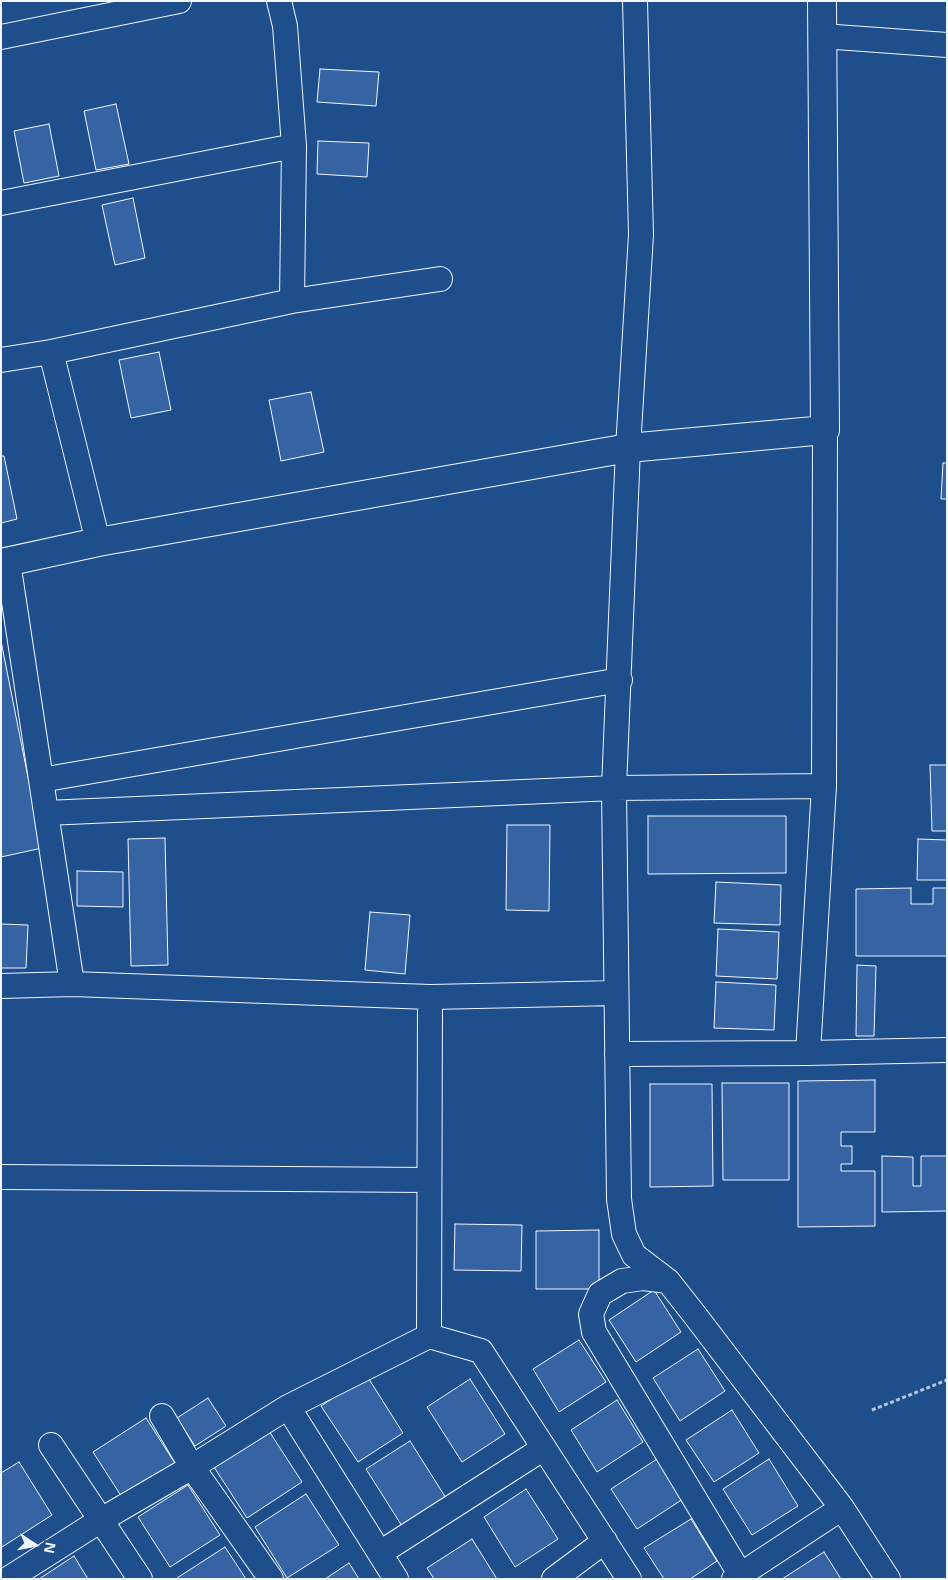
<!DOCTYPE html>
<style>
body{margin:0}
#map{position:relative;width:948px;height:1580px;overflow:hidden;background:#1f4e8c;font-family:"Open Sans",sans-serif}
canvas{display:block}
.frame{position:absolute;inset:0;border:2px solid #f2f6ff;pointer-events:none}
.north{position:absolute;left:10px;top:1520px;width:50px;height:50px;-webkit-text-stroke:4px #1f4e8c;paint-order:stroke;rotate:101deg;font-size:14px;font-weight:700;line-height:20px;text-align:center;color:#f2f6ff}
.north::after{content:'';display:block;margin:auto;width:18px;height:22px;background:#f2f6ff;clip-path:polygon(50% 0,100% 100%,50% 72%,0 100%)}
</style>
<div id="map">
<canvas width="948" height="1580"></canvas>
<div class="frame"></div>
<div class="north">N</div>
</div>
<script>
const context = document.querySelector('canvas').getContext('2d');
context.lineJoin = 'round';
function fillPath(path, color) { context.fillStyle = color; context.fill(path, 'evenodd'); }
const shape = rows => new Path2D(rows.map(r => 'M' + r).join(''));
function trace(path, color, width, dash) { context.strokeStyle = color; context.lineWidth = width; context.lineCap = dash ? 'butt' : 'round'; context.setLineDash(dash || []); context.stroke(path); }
const building = shape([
 [320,69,379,72,376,106,317,102,320,69],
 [116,104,129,164,96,170,84,111,116,104],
 [49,124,59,176,24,183,14,131,49,124],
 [318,141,369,143,367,177,317,174,318,141],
 [133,198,145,258,115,265,102,205,133,198],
 [159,352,171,410,131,418,119,360,159,352],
 [311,392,324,452,281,461,269,400,311,392],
 [1,456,4,456,17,519,1,523,1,456],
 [943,463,947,463,947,499,941,499,943,463],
 [1,641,42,848,1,857,1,641],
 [930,765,947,765,947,831,932,831,930,765],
 [648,816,786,816,786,873,648,874,648,816],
 [507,825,550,825,549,911,506,910,507,825],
 [165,838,168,965,131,966,128,839,165,838],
 [918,839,947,840,947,880,917,880,918,839],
 [77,871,123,872,123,907,77,906,77,871],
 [716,882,781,885,780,925,714,923,716,882],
 [911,888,911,904,933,904,933,888,947,888,947,956,856,956,856,889,911,888],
 [370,912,410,915,405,974,365,970,370,912],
 [1,924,28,925,26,968,1,968,1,924],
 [718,929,779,932,777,979,716,976,718,929],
 [857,965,876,966,874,1036,856,1036,857,965],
 [716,982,776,985,774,1030,714,1028,716,982],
 [875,1080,875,1132,841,1132,841,1146,852,1146,852,1164,841,1164,841,1171,875,1171,875,1226,798,1227,798,1081,875,1080],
 [722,1083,789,1083,789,1180,723,1180,722,1083],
 [650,1084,712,1084,713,1186,650,1187,650,1084],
 [882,1156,913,1157,913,1186,921,1186,921,1156,947,1156,947,1211,882,1212,882,1156],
 [455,1224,522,1225,521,1271,454,1270,455,1224],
 [599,1230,599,1289,536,1289,536,1231,599,1230],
 [654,1290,681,1332,636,1362,609,1320,654,1290],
 [579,1340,606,1382,559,1412,533,1369,579,1340],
 [698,1349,725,1391,680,1421,653,1378,698,1349],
 [367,1376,403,1433,358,1462,321,1406,367,1376],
 [470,1379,505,1434,462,1462,427,1407,470,1379],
 [208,1398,226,1426,195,1446,177,1418,208,1398],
 [617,1400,643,1442,597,1472,571,1430,617,1400],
 [732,1410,759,1453,714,1482,686,1440,732,1410],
 [146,1418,178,1468,125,1502,93,1452,146,1418],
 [269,1431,302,1482,247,1518,214,1467,269,1431],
 [410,1441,446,1498,402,1526,366,1469,410,1441],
 [657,1459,683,1499,637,1529,611,1489,657,1459],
 [769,1459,798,1506,752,1535,723,1489,769,1459],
 [19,1462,52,1515,2,1547,1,1545,1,1473,19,1462],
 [188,1485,220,1535,170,1567,138,1517,188,1485],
 [526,1489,558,1539,515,1567,484,1517,526,1489],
 [306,1494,339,1545,287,1578,255,1527,306,1494],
 [691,1519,717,1561,690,1579,664,1579,644,1548,691,1519],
 [472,1539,497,1579,434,1579,427,1568,472,1539],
 [225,1547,246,1579,177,1579,177,1578,225,1547],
 [824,1552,841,1579,782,1579,824,1552],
 [74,1556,88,1579,39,1579,74,1556],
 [349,1563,359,1579,325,1579,349,1563]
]);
const path = shape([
 [872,1410,947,1380]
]);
const minor = shape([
 [279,1,285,26,294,146,292,301],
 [635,1,641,235,628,448,614,788,619,1199,624,1234,634,1255,668,1281,694,1314,842,1508,888,1579],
 [822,36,947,45],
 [1,37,179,1],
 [1,203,294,146],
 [51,352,98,542],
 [1,360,51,352,292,301,440,279],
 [8,562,72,984],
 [41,780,620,680],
 [46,813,614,788,824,786],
 [1,986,72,984,430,997,616,993],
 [808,1053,824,786,825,430],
 [617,1054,808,1053,947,1050],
 [1,1177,429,1180],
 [668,1281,643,1278,622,1281,600,1294,591,1314,594,1332,743,1579],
 [429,1336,430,997],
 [288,1407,396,1579],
 [162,1416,192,1467,271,1579],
 [51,1445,140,1579],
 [380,1553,544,1448],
 [8,1579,101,1520,192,1467,288,1407,429,1336,481,1351,629,1579],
 [554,1579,605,1541],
 [734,1579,842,1508]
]);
const tertiary = shape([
 [1,563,98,542,628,448,825,430,822,1]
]);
fillPath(building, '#3563a3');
trace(building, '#f2f6ff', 1);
trace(minor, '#f2f6ff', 26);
trace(tertiary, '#f2f6ff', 30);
trace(path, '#b3c4dc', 3, [4, 2.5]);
trace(minor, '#1f4e8c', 24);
trace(tertiary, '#1f4e8c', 28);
</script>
